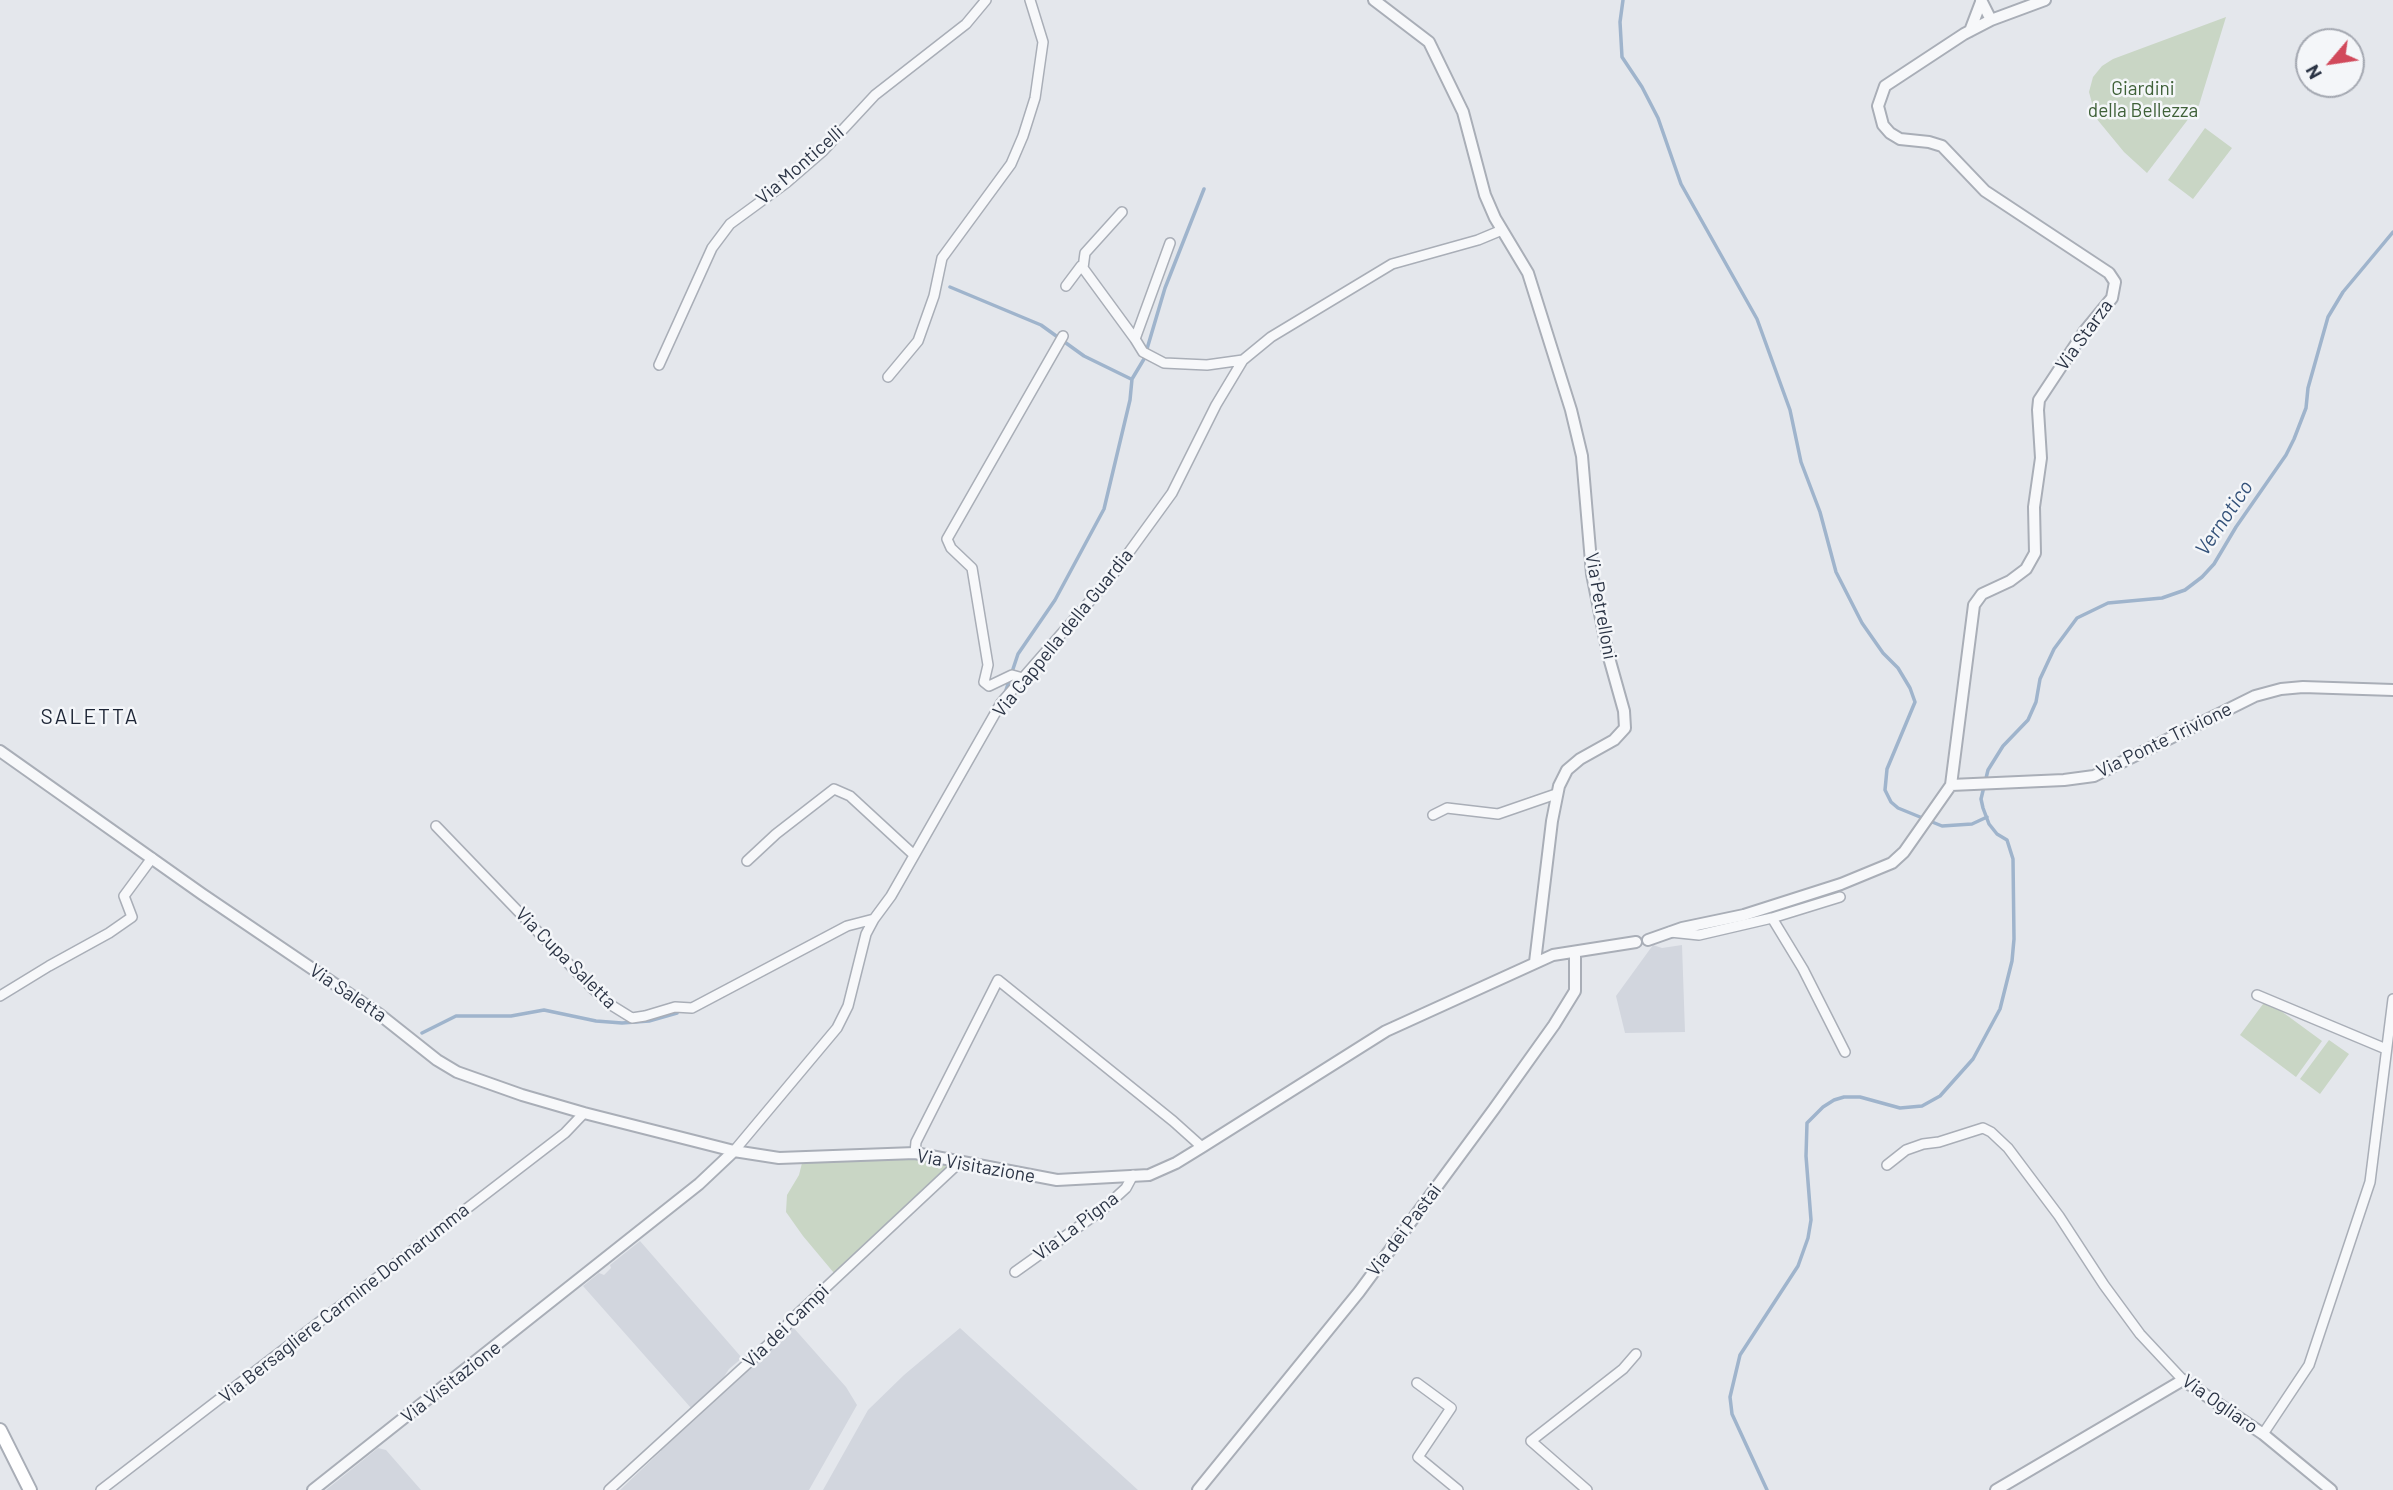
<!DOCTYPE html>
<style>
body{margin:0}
#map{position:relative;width:2393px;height:1490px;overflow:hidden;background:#e4e7ec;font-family:Barlow,sans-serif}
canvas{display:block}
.north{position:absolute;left:2295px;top:28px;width:70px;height:70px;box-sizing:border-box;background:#f4f6f9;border:2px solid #a4a8b1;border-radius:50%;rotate:241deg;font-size:19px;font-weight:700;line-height:28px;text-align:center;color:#2b3445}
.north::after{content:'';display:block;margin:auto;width:24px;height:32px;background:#d1495b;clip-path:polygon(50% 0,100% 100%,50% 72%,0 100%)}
</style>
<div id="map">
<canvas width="2393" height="1490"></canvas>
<div class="north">N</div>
</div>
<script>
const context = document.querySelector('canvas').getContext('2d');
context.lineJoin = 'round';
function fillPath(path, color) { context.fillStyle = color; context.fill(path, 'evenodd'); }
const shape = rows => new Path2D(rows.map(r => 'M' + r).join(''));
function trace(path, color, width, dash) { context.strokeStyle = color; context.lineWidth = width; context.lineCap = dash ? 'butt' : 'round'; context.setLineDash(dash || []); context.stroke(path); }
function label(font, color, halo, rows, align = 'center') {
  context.font = font + ' Barlow,sans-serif'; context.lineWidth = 5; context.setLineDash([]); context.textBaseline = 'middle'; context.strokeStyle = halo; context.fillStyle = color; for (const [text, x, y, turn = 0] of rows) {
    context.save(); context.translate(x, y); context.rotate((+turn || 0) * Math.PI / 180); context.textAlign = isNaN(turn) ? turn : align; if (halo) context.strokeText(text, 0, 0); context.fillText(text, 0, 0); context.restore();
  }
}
const built = shape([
 [1653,945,1662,948,1682,945,1685,1032,1625,1033,1616,996],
 [640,1241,742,1358,729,1369,720,1383,691,1408,583,1286,599,1273,604,1275,611,1268,610,1265],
 [792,1326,846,1387,857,1405,809,1490,620,1490,661,1451,659,1448],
 [960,1328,1019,1382,1138,1490,823,1490,868,1410,904,1375],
 [378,1448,386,1450,421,1490,326,1490]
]);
const green = shape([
 [2226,17,2199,105,2147,173,2124,152,2096,118,2089,92,2093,77,2102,66,2113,59],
 [2205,128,2232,148,2193,199,2168,180],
 [2266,1000,2322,1041,2296,1077,2240,1035],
 [2329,1040,2349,1054,2320,1094,2300,1079],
 [912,1158,950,1165,834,1273,803,1236,786,1212,787,1195,799,1175,802,1163]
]);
const stream = shape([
 [1623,0,1620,22,1622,57,1642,87,1658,118,1681,184,1757,319,1790,410,1801,462,1820,512,1836,572,1862,623,1883,653,1898,668,1910,688,1915,702,1887,769,1885,790,1891,802,1898,808,1942,826,1972,824,1987,817],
 [950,287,1041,325,1084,356,1131,379],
 [1005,693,1018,654,1055,600,1104,509,1130,400,1132,379,1144,359,1165,288,1204,189],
 [422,1033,456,1016,511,1016,544,1010,596,1021,622,1023,649,1021,677,1013],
 [1767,1490,1732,1414,1730,1397,1740,1355,1798,1266,1808,1238,1811,1220,1806,1156,1807,1123,1823,1107,1834,1100,1844,1097,1860,1097,1900,1108,1922,1106,1940,1096,1973,1059,2000,1009,2012,961,2014,939,2013,859,2007,840,1997,834,1989,824,1983,808,1981,799,1988,770,2003,746,2028,720,2036,702,2040,679,2054,649,2077,618,2108,603,2162,598,2185,590,2202,577,2214,564,2236,527,2286,455,2294,439,2306,408,2308,388,2328,317,2343,292,2393,232]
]);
const minor = shape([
 [1170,243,1135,339,1143,352,1164,363,1207,365,1243,360],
 [1083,268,1135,339],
 [1083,268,1085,253,1122,212],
 [1066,286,1081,266,1083,268],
 [659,365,712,248,730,224,786,183,823,151,875,95,966,24,986,0],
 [888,377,918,341,934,296,942,258,1011,164,1023,136,1035,98,1043,42,1030,0],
 [1023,678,1012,675,989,686,984,682,988,665,972,568,951,548,947,539,1063,336],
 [1433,815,1447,808,1498,814,1556,794],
 [436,826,592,988,611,1005,632,1018,645,1016,675,1007,692,1008,847,926,874,919],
 [747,861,776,834,834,789,850,796,914,855],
 [1772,918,1840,897],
 [1670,932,1699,935,1772,918,1803,969,1845,1052],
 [2257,995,2386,1049],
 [0,996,49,966,109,933,132,917,124,896,152,858],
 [734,1151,837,1028,848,1006,866,934,874,919,891,896,1001,703,1111,577,1172,493,1216,405,1243,360,1271,337,1392,264,1478,240,1502,230],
 [915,1153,916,1142,998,980,1173,1121,1202,1147],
 [1887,1165,1906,1150,1923,1144,1939,1142,1983,1128,1991,1132,2008,1148,2059,1216,2104,1285,2140,1334,2183,1380],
 [1015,1272,1102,1210,1126,1188,1133,1175],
 [1417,1383,1451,1408,1418,1457,1458,1490],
 [2263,1434,2309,1365,2370,1182,2393,999],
 [101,1490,565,1133,584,1113],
 [609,1490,781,1333,790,1321,961,1161],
 [1587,1490,1531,1441,1623,1369,1636,1354]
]);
const tertiary = shape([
 [1374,0,1429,42,1463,112,1485,195,1495,218,1528,273,1571,410,1582,456,1592,574,1608,654,1624,711,1625,728,1614,740,1580,759,1567,770,1559,786,1552,821,1535,962],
 [1991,20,2045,0],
 [1970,31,1981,2],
 [0,751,202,894,379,1014,437,1060,457,1072,522,1095,584,1113,734,1151,779,1158,915,1153,1057,1180,1149,1175,1176,1163,1202,1147,1386,1031,1553,955,1636,942],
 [1951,785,2064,780,2094,776,2255,696,2281,689,2303,687,2393,690],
 [1648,940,1682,928,1744,915,1841,884,1892,863,1904,852,1951,785,1974,605,1982,594,2010,581,2026,569,2035,553,2034,507,2041,458,2038,410,2039,400,2084,332,2112,298,2115,282,2109,273,1985,191,1942,146,1929,142,1900,139,1890,133,1883,125,1878,106,1885,86,1964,34,1991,20,1981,0],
 [313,1490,699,1184,734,1151],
 [1198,1490,1359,1292,1494,1109,1554,1025,1575,991,1575,953],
 [1996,1490,2183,1380,2263,1434,2331,1490]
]);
const secondary = shape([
 [0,1430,30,1490]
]);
const parkNames = [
 ["Giardini",2143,89],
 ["della Bellezza",2143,111]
];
const streetNames = [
 ["Via Monticelli",800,165,-41],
 ["Via Starza",2084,335,-54],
 ["Via Petrelloni",1601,606,80],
 ["Via Cappella della Guardia",1063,633,-51],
 ["Via Ponte Trivione",2164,740,-26],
 ["Via Cupa Saletta",566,958,45],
 ["Via Saletta",348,993,34],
 ["Via Visitazione",976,1166,10],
 ["Via La Pigna",1076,1226,-37],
 ["Via dei Pastai",1404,1230,-53],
 ["Via Bersagliere Carmine Donnarumma",344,1303,-38],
 ["Via dei Campi",786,1326,-44],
 ["Via Visitazione",451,1382,-38],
 ["Via Ogliaro",2220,1404,35]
];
const waterNames = [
 ["Vernotico",2224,518,-56]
];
const neighbourhoodNames = [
 ["SALETTA",90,717]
];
fillPath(built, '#d2d6de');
fillPath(green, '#c9d6c5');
trace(stream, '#9fb4cc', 3.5);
trace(minor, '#a9aeb7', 12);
trace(tertiary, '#a9aeb7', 14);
trace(secondary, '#a9aeb7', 16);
trace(minor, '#f7f8fa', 9);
trace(tertiary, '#f7f8fa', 10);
trace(secondary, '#fff', 12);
label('19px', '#3f6138', '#f4f6f9', parkNames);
label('19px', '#2b3445', '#f4f6f9', streetNames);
label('italic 21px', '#34527a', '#f4f6f9', waterNames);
context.letterSpacing = '2px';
label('21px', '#1d2536', '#f4f6f9', neighbourhoodNames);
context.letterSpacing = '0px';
</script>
